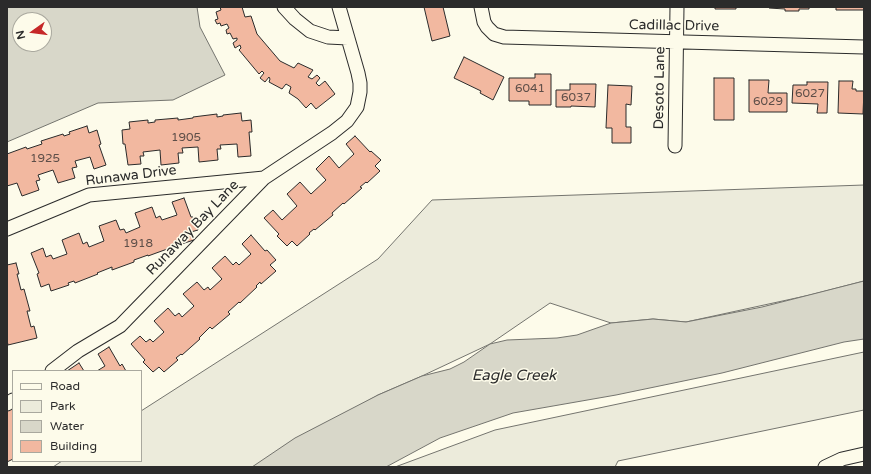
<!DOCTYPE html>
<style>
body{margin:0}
#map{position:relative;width:871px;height:474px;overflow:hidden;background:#fdfbea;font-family:"Varela Round",sans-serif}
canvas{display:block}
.frame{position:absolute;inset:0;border:8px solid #2b2b2b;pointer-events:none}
.legend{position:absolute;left:12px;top:370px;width:130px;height:92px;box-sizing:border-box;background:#fdfbea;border:1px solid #a9a89e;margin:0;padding:5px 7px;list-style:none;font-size:12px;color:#2b2b2b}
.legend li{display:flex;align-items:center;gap:8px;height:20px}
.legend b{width:20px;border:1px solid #a9a89e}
.north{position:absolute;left:12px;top:12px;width:40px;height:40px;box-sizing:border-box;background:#fdfbea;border:1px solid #a9a89e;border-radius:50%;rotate:256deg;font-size:11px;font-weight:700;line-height:16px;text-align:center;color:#2b2b2b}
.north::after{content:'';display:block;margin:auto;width:14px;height:18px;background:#c62828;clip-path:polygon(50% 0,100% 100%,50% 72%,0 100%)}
</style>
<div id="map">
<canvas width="871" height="474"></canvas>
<div class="frame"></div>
<ul class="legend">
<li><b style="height:5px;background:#fdfbea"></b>Road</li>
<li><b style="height:11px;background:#ecebdb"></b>Park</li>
<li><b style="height:11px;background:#d8d7c9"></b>Water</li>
<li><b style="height:11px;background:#f2b8a0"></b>Building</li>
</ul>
<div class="north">N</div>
</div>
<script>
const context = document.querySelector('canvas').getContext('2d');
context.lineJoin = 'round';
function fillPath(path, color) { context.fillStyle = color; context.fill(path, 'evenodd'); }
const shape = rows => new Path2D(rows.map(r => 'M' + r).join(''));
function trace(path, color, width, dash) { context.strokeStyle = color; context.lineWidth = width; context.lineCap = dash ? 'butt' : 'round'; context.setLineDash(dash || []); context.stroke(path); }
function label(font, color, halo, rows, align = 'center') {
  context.font = font + ' "Varela Round",sans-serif'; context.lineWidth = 3; context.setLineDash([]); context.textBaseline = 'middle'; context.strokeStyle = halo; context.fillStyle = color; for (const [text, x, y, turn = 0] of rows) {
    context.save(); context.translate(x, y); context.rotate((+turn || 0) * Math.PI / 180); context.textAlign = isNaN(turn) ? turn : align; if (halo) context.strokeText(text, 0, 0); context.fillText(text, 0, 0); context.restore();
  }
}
const green = shape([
 [864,185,864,281,810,295,686,322,653,319,611,323,550,303,490,344,422,376,378,395,253,467,53,467,62,461,141,461,141,411,378,259,432,200,864,185],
 [864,352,864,410,618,461,615,467,395,467,495,430,864,352]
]);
const water = shape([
 [7,7,197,7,200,27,225,75,173,100,98,103,7,142,7,7],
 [20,20,44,20,44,44,20,44,20,20],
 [864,281,864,339,844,342,722,373,616,395,513,413,440,438,386,467,252,467,295,438,378,395,422,376,450,369,464,362,490,344,507,340,557,338,577,335,611,323,653,319,686,322,762,307,864,281]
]);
const building = shape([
 [220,7,242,7,245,17,251,16,257,34,280,61,294,68,298,63,313,70,308,77,312,79,317,75,320,78,316,83,319,86,325,81,335,94,316,109,311,103,306,108,298,99,289,93,291,87,286,84,282,89,269,82,270,79,269,77,265,82,260,78,264,73,262,71,259,74,239,50,241,48,240,45,235,48,233,43,237,40,237,38,233,39,230,33,227,34,226,30,229,28,227,24,221,26,220,23,217,24,215,20,218,19,216,12,221,10,220,7],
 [424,7,443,7,450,36,432,41,424,7],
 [715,7,736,7,736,9,715,9,715,7],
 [769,7,809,7,809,9,799,9,799,11,785,11,785,9,769,8,769,7],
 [836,7,864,7,864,10,836,10,836,7],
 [464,57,504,77,493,100,480,93,481,91,454,78,464,57],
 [535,74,551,74,551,105,529,105,529,101,509,101,509,78,535,78,535,74],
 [714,78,734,78,734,120,714,120,714,78],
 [749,80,769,80,768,93,787,93,787,112,749,112,749,80],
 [839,81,853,81,852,89,856,89,856,91,864,91,863,114,838,113,839,81],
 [807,82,828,82,827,113,817,113,818,104,792,103,793,85,807,85,807,82],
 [570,84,596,84,595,107,571,106,571,107,556,107,556,90,570,90,570,84],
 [608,85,632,86,631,105,626,104,626,127,631,127,631,143,612,143,612,128,606,128,608,85],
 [241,113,242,121,251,120,252,132,249,132,251,156,238,157,237,144,220,145,221,149,217,149,218,160,199,162,198,147,182,148,183,153,178,153,179,163,161,165,160,150,143,152,144,156,140,156,141,164,128,165,125,144,123,144,122,130,130,129,129,122,148,120,148,123,155,122,155,120,178,118,178,120,193,118,193,117,217,114,217,117,223,116,223,115,241,113],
 [87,126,89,133,97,130,101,144,99,145,106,165,94,169,90,157,75,161,77,167,72,168,75,178,58,183,53,170,38,175,40,180,36,181,39,190,22,196,17,183,7,186,7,154,26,147,27,149,42,144,41,141,63,134,64,136,70,134,69,132,87,126],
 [355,136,370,152,371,151,381,160,375,166,380,171,367,183,366,182,360,187,362,188,344,204,343,203,332,213,333,215,315,230,314,229,309,233,310,234,297,246,292,241,287,246,277,236,279,234,264,218,273,210,282,220,297,206,287,194,300,182,311,194,326,180,316,169,329,156,339,168,354,154,346,144,355,136],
 [184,198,191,217,193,217,198,230,191,232,194,240,175,246,175,245,170,247,170,248,148,256,148,255,134,260,134,262,112,270,112,267,97,273,98,274,75,283,74,281,68,283,69,285,51,291,49,284,41,287,37,274,39,273,31,253,43,248,46,257,51,255,53,259,67,254,62,240,79,233,83,244,87,242,89,247,104,241,99,226,116,220,120,230,124,229,126,233,140,227,135,213,152,207,156,218,160,216,162,220,177,215,172,202,184,198],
 [251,235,265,251,267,250,276,260,270,265,276,271,261,284,260,282,256,286,257,287,240,303,239,302,228,312,230,314,212,329,210,327,199,338,200,339,182,355,181,354,176,358,178,360,164,372,159,367,153,372,143,362,145,360,131,344,140,336,146,342,150,339,153,342,164,332,154,321,168,308,175,316,179,313,182,317,194,306,183,294,197,282,204,290,208,287,210,290,222,279,212,268,225,256,233,265,236,262,239,265,251,254,242,244,251,235],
 [16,263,19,274,17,274,21,290,24,289,30,311,27,311,31,327,34,326,37,338,8,345,7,340,7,265,16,263],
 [109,347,120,366,122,364,126,371,97,371,105,366,98,354,109,347],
 [79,363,84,371,67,371,79,363],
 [13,405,13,459,7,462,7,409,13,405]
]);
const minor = shape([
 [284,7,295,19,310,31,328,37,348,38],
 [481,7,484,22,487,27,494,34,504,37,864,47],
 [675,146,677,7],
 [7,229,89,195,264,178],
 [52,371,78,351,120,326,264,178,332,133,347,121,357,107,360,92,360,83,358,73,339,7],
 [7,404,13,400],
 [825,467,842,459,864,454]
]);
const numberNames = [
 ["6041",530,89],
 ["6027",810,94],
 ["6037",576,98],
 ["6029",768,102],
 ["1905",186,138],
 ["1925",45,159],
 ["1918",138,244]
];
const streetNames = [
 ["Cadillac Drive",674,26,1],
 ["Desoto Lane",660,88,-89],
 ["Runawa Drive",131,176,-7],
 ["Runaway Bay Lane",193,228,-46]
];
const waterNames = [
 ["Eagle Creek",514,376]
];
fillPath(green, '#ecebdb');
trace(green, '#74746e', 1);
fillPath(water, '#d8d7c9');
trace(water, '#74746e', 1);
fillPath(building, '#f2b8a0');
trace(building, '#2b2b2b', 1);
trace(minor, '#2b2b2b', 15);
trace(minor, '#fdfbea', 13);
label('12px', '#5d4e48', null, numberNames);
label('14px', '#2b2b2b', '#fdfbea', streetNames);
label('italic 15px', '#2b2b2b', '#fdfbea', waterNames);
</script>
